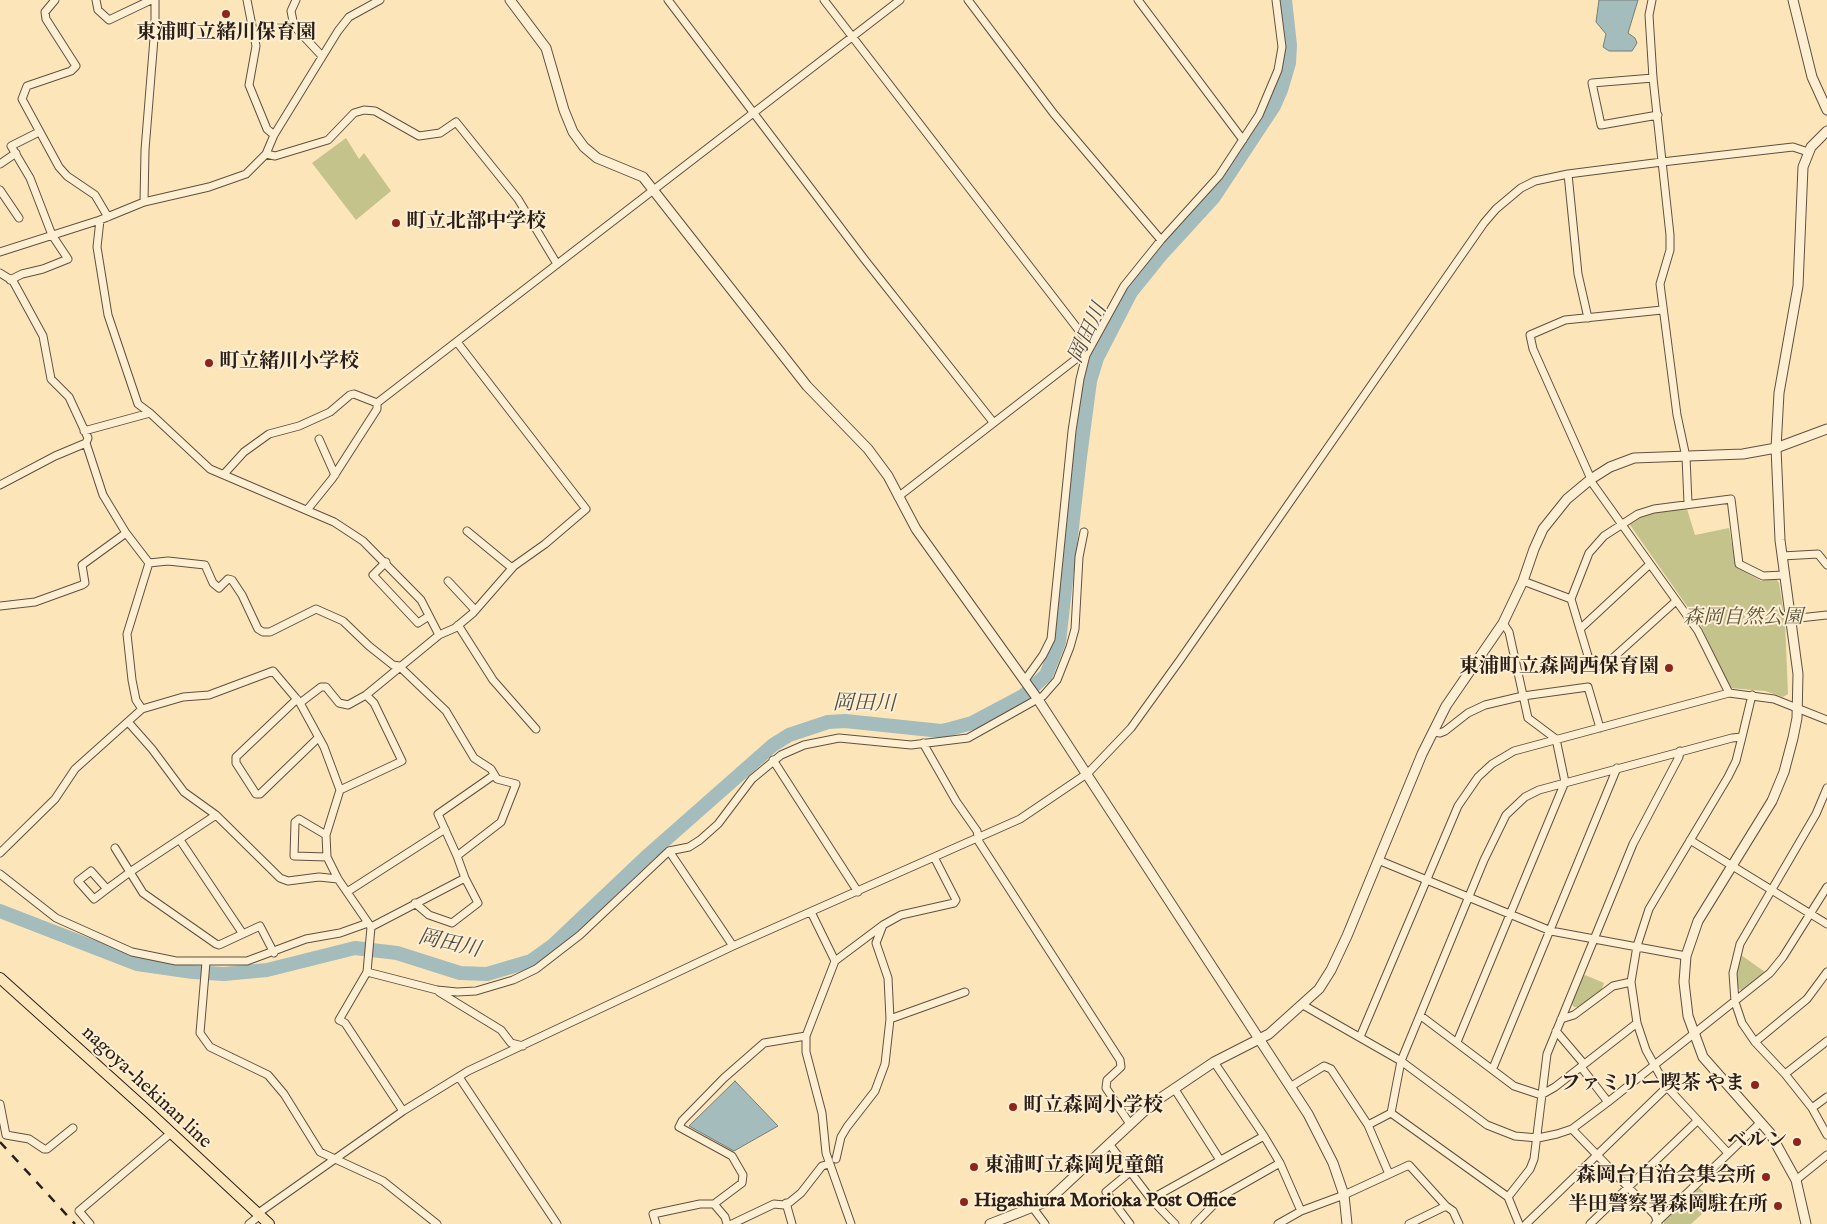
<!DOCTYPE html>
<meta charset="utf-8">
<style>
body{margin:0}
canvas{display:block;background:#fde5ba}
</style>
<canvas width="1827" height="1224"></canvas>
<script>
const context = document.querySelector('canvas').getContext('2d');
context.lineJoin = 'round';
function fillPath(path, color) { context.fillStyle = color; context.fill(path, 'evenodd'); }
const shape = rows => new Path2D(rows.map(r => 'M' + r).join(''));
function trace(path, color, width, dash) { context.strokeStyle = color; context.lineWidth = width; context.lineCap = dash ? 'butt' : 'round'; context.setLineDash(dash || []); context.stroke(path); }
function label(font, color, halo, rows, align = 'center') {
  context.font = font + ' "IM FELL English","Noto Serif JP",serif'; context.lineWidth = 4; context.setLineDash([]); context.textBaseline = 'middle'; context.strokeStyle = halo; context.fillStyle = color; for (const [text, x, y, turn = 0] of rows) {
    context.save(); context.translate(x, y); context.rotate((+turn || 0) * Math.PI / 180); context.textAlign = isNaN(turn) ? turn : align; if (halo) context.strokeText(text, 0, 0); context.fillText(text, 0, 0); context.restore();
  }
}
const green = shape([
 [346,138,359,159,364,153,391,191,356,220,312,163],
 [1687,509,1695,535,1729,528,1736,567,1761,581,1776,579,1779,583,1785,621,1788,694,1783,697,1765,691,1730,688,1701,626,1630,525,1630,521,1658,512],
 [1741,955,1765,972,1742,991,1738,988,1736,975],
 [1585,975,1604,983,1602,989,1579,1007,1574,1007,1571,1003,1582,977],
 [1698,1187,1715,1202,1691,1224,1664,1224,1664,1220]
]);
const water = shape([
 [1599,0,1638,0,1628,33,1635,38,1637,43,1632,51,1609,51,1603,47,1606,34,1596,22,1599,0],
 [735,1081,778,1126,734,1151,689,1126,735,1081]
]);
const river = shape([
 [0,911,137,964,193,972,224,974,267,970,355,948,397,953,460,973,487,974,531,961,552,946,646,857,773,745,789,735,828,722,845,721,941,731,950,729,972,723,1023,696,1046,675,1059,642,1080,457,1090,381,1097,358,1131,292,1160,256,1214,197,1274,106,1281,90,1289,63,1290,45,1285,0]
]);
const minor = shape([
 [55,0,45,12,46,19,76,66,71,71,27,86,22,99,59,167,67,176,95,195,108,217],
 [96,0,98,10,109,20,151,0],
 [247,0,256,46,249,85,267,129,274,135],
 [296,0,291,11,294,26,321,55],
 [668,0,865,260,993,422],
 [824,0,1091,346],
 [968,0,1054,114,1161,240],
 [1138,0,1243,140],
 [1652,0,1649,15,1653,78,1670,235,1670,250,1660,284,1677,415,1686,457,1688,503],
 [1653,78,1592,83,1601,125,1658,115],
 [266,154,275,156,328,140,354,113,364,110,375,111,419,136,440,133,456,122,518,199,557,264],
 [0,164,16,153],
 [1568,174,1578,274,1588,318],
 [0,190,19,218],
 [144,202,145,150,155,26,155,0],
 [100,220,97,247,108,315,138,404,150,413,210,469,334,522,363,541,421,600,439,635],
 [0,252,100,220,144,202,209,187,246,174,266,154,274,135,338,31,349,17,380,0],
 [0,273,13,281,43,336,51,379,69,397,88,438,86,443,103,495,126,533,149,563],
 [10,280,22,274,43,269,68,259,52,235,30,178,11,146,39,132],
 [84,431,150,413],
 [319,439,335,475],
 [224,474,244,452,269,434,299,426,330,412,350,395,354,394,377,403,900,0],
 [1591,479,1533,349,1530,335,1565,320,1662,310],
 [1590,480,1698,631,1729,693],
 [0,485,55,456,86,443],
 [898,497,1080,356,1086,355],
 [307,510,332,479,377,409,377,405],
 [467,531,512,568],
 [1782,556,1818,554,1827,565],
 [386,562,373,575,418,623,429,616],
 [149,563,168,561,205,565,213,583,219,588,228,579,232,580,242,595,258,629,263,632,270,632,316,609,343,621,369,646,393,665,399,666,446,711,474,758,491,769,497,779,516,784,501,822,457,856,465,878,478,903,452,923,429,915,415,903],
 [448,581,475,610],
 [1523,581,1571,599],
 [1676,601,1604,666,1591,666,1571,599,1589,553,1604,536,1638,514,1654,509,1731,499,1739,564,1763,576,1784,575],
 [0,606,35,602,82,585,85,583,82,565,126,533],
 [1790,619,1827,615],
 [458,625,493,680,536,729],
 [1580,629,1650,564],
 [1025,680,1043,655,1051,639,1072,431,1080,379,1086,355,1124,286,1161,240,1219,176,1259,115,1278,70,1282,47,1276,0],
 [297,699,236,757,236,763,256,794,260,794,318,738],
 [300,703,321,687,326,687,339,703,348,705,366,695,439,635,455,628,473,613,514,566,545,544,586,509,457,342],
 [142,709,136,700,132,680,127,634,149,563],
 [129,723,152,749,184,792,216,815,280,878,288,881,319,877,338,879],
 [1433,732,1440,733,1445,731,1468,713,1485,705,1523,696,1588,687,1600,728],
 [923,743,956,801,977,831,979,842,1120,1060,1121,1067,1107,1080,1106,1088,1130,1124],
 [773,760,858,892],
 [340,790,402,761,374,703,366,695],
 [326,835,299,819,295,822,294,856,327,857],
 [180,840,243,934],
 [1690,840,1827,924],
 [115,848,143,893,216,944,219,945,260,926,274,953],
 [669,851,733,946],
 [0,853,55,799,75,769,142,709,183,697,209,695,273,671,300,703,324,747,340,790,326,835,327,857,338,879,371,927,367,972,339,1020,345,1023,403,1111],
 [457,856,438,814,494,775],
 [1378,860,1551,931,1686,956],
 [0,874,56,918,132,952,176,961,247,961,306,939,340,933,368,923],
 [107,889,91,871,78,881,94,899,107,889,130,872,216,815],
 [347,892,445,829],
 [811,912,835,961,806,1036,806,1052,822,1113,826,1153,851,1224],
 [371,927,465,878],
 [835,961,883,925],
 [206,962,200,1033,210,1047,268,1075,284,1094,320,1152,383,1181,437,1224],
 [367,972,437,990,457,992,476,991,513,980,536,969,580,935,669,851,689,847,700,840,718,824,752,779,781,755,804,745,839,738,911,745,968,738,1043,696,1057,680,1070,647,1075,629,1079,557,1084,532],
 [439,992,501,1030,511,1043,523,1046],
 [1303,1005,1401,1061,1487,1125,1515,1136,1538,1138,1557,1134,1572,1129,1608,1102,1770,973,1783,957,1827,887],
 [1421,1016,1514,1086,1541,1095,1555,1087,1637,1023,1646,1050,1666,1086,1728,1153],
 [890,1019,965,992],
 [1561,1019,1574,1015,1613,986,1631,982],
 [1637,1023,1631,982,1637,946,1649,909,1728,777,1736,761,1742,737],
 [1556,1031,1584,1064],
 [1360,1037,1458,806,1478,777,1492,764,1514,751,1729,693,1774,699,1827,720],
 [1827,1041,1785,1074,1812,1108,1827,1135],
 [1457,1042,1565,782,1556,739,1528,718,1509,632,1503,623],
 [1755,1042,1807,999,1827,972],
 [1214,1062,1264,1136],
 [1581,1067,1608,1102],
 [1493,1068,1617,768],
 [1785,1074,1755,1042,1742,1023,1735,1002,1733,973,1740,944,1816,814,1827,788],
 [459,1077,557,1224],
 [1290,1087,1324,1066,1331,1069,1368,1125,1389,1174],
 [1174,1088,1220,1160],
 [0,1104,6,1135,29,1139,44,1149,47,1149,73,1128],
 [1812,1108,1827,1097],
 [1391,1113,1401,1061,1484,860,1506,815,1525,797,1539,790,1732,738,1742,737,1752,695],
 [1391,1113,1508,1197,1519,1224],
 [1368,1125,1391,1113],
 [1572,1129,1655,1215,1658,1224],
 [1110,1145,1151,1199,1175,1224],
 [836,1159,841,1137,847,1127,875,1091,885,1064,890,1019,888,978,876,943,883,925,901,915,954,903,956,900,934,857],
 [1130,1172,1106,1192,1130,1224],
 [1796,1180,1827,1155],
 [1508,1197,1530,1169,1534,1159,1547,1054,1633,844,1679,757,1680,751],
 [1151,1199,1264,1136,1280,1163,1301,1211],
 [786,1203,792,1224],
 [714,1204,725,1217,727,1224],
 [1446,1206,1453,1211,1459,1224],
 [1033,1208,1045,1224],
 [257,1214,403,1111,468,1071,733,946,1020,819,1088,773,1131,728,1180,660,1484,223,1496,209,1521,188,1535,181,1568,174,1662,162,1793,147,1808,152],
 [90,1224,79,1211,171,1133],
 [249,1224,259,1216],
 [656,1224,653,1214,700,1204,714,1204,742,1183,743,1175,732,1156,679,1127,682,1121,724,1078,764,1043,806,1036],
 [732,1224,774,1204,784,1205,790,1202,801,1193,822,1166,829,1164],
 [1195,1224,1222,1196,1280,1163],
 [1278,1224,1301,1211,1344,1195,1409,1165,1446,1206,1409,1224],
 [1526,1224,1667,1087],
 [1590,1224,1697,1121],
 [1655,1224,1761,1122]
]);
const tertiary = shape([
 [510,0,546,48,564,110,573,132,584,147,597,158,643,177,807,386,868,449,888,476,916,529,1037,698,1308,1114,1333,1163,1344,1195,1347,1224],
 [1793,0,1812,77,1827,110],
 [990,1224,1048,1201,1153,1103,1214,1062,1269,1034,1319,989,1331,970,1347,936,1422,754,1446,706,1503,623,1523,581,1534,549,1543,529,1567,499,1591,479,1610,467,1634,458,1743,454,1776,448,1827,429],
 [1806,1224,1796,1180,1770,1133,1703,1057,1688,1016,1684,982,1686,956,1698,921,1772,801,1784,772,1793,738,1797,718,1798,674,1780,540,1776,448,1779,393,1798,286,1803,167,1811,147,1827,131]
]);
const primary = shape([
 [0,978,151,1114,269,1224]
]);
const rail = shape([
 [0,1142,75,1224]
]);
const markers = [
 [226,14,5,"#8f2418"],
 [396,223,5,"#8f2418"],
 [209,363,5,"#8f2418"],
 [1669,668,5,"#8f2418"],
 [1755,1085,5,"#8f2418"],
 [1013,1107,5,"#8f2418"],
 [1797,1142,5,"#8f2418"],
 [974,1167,5,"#8f2418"],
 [1766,1177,5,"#8f2418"],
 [964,1202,5,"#8f2418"],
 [1778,1206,5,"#8f2418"]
];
const poiNames = [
 ["東浦町立緒川保育園",226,34,"center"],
 ["町立北部中学校",406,223],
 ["町立緒川小学校",219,363],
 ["東浦町立森岡西保育園",1659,668,"right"],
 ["ファミリー喫茶 やま",1745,1085,"right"],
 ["町立森岡小学校",1023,1107],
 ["ベルン",1787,1142,"right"],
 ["東浦町立森岡児童館",984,1167],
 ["森岡台自治会集会所",1756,1177,"right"],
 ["Higashiura Morioka Post Office",974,1202],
 ["半田警察署森岡駐在所",1768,1206,"right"]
];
const parkNames = [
 ["森岡自然公園",1743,619]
];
const streetNames = [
 ["nagoya-hekinan line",146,1088,43]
];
const waterNames = [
 ["岡田川",1089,334,-65],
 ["岡田川",864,705,1],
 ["岡田川",449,945,13]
];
fillPath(green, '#c4c38c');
fillPath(water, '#a4bcbb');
trace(water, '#737e7a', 1);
trace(river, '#a4bcbb', 14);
trace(minor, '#5f5141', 9);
trace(tertiary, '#5f5141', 11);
trace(primary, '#2a2019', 12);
trace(minor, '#feeed2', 7);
trace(tertiary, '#feeed2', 9);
trace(primary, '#fde5ba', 10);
trace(rail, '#2a2019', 2.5, [9, 9]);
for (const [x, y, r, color] of markers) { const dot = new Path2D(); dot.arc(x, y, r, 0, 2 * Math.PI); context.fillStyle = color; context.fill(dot); trace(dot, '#feeed2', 2); }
label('bold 20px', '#2a2019', '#feeed2', poiNames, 'left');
label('italic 20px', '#58513c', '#feeed2', parkNames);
label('20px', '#2a2019', '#feeed2', streetNames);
label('italic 21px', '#4f4f4a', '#feeed2', waterNames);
</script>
